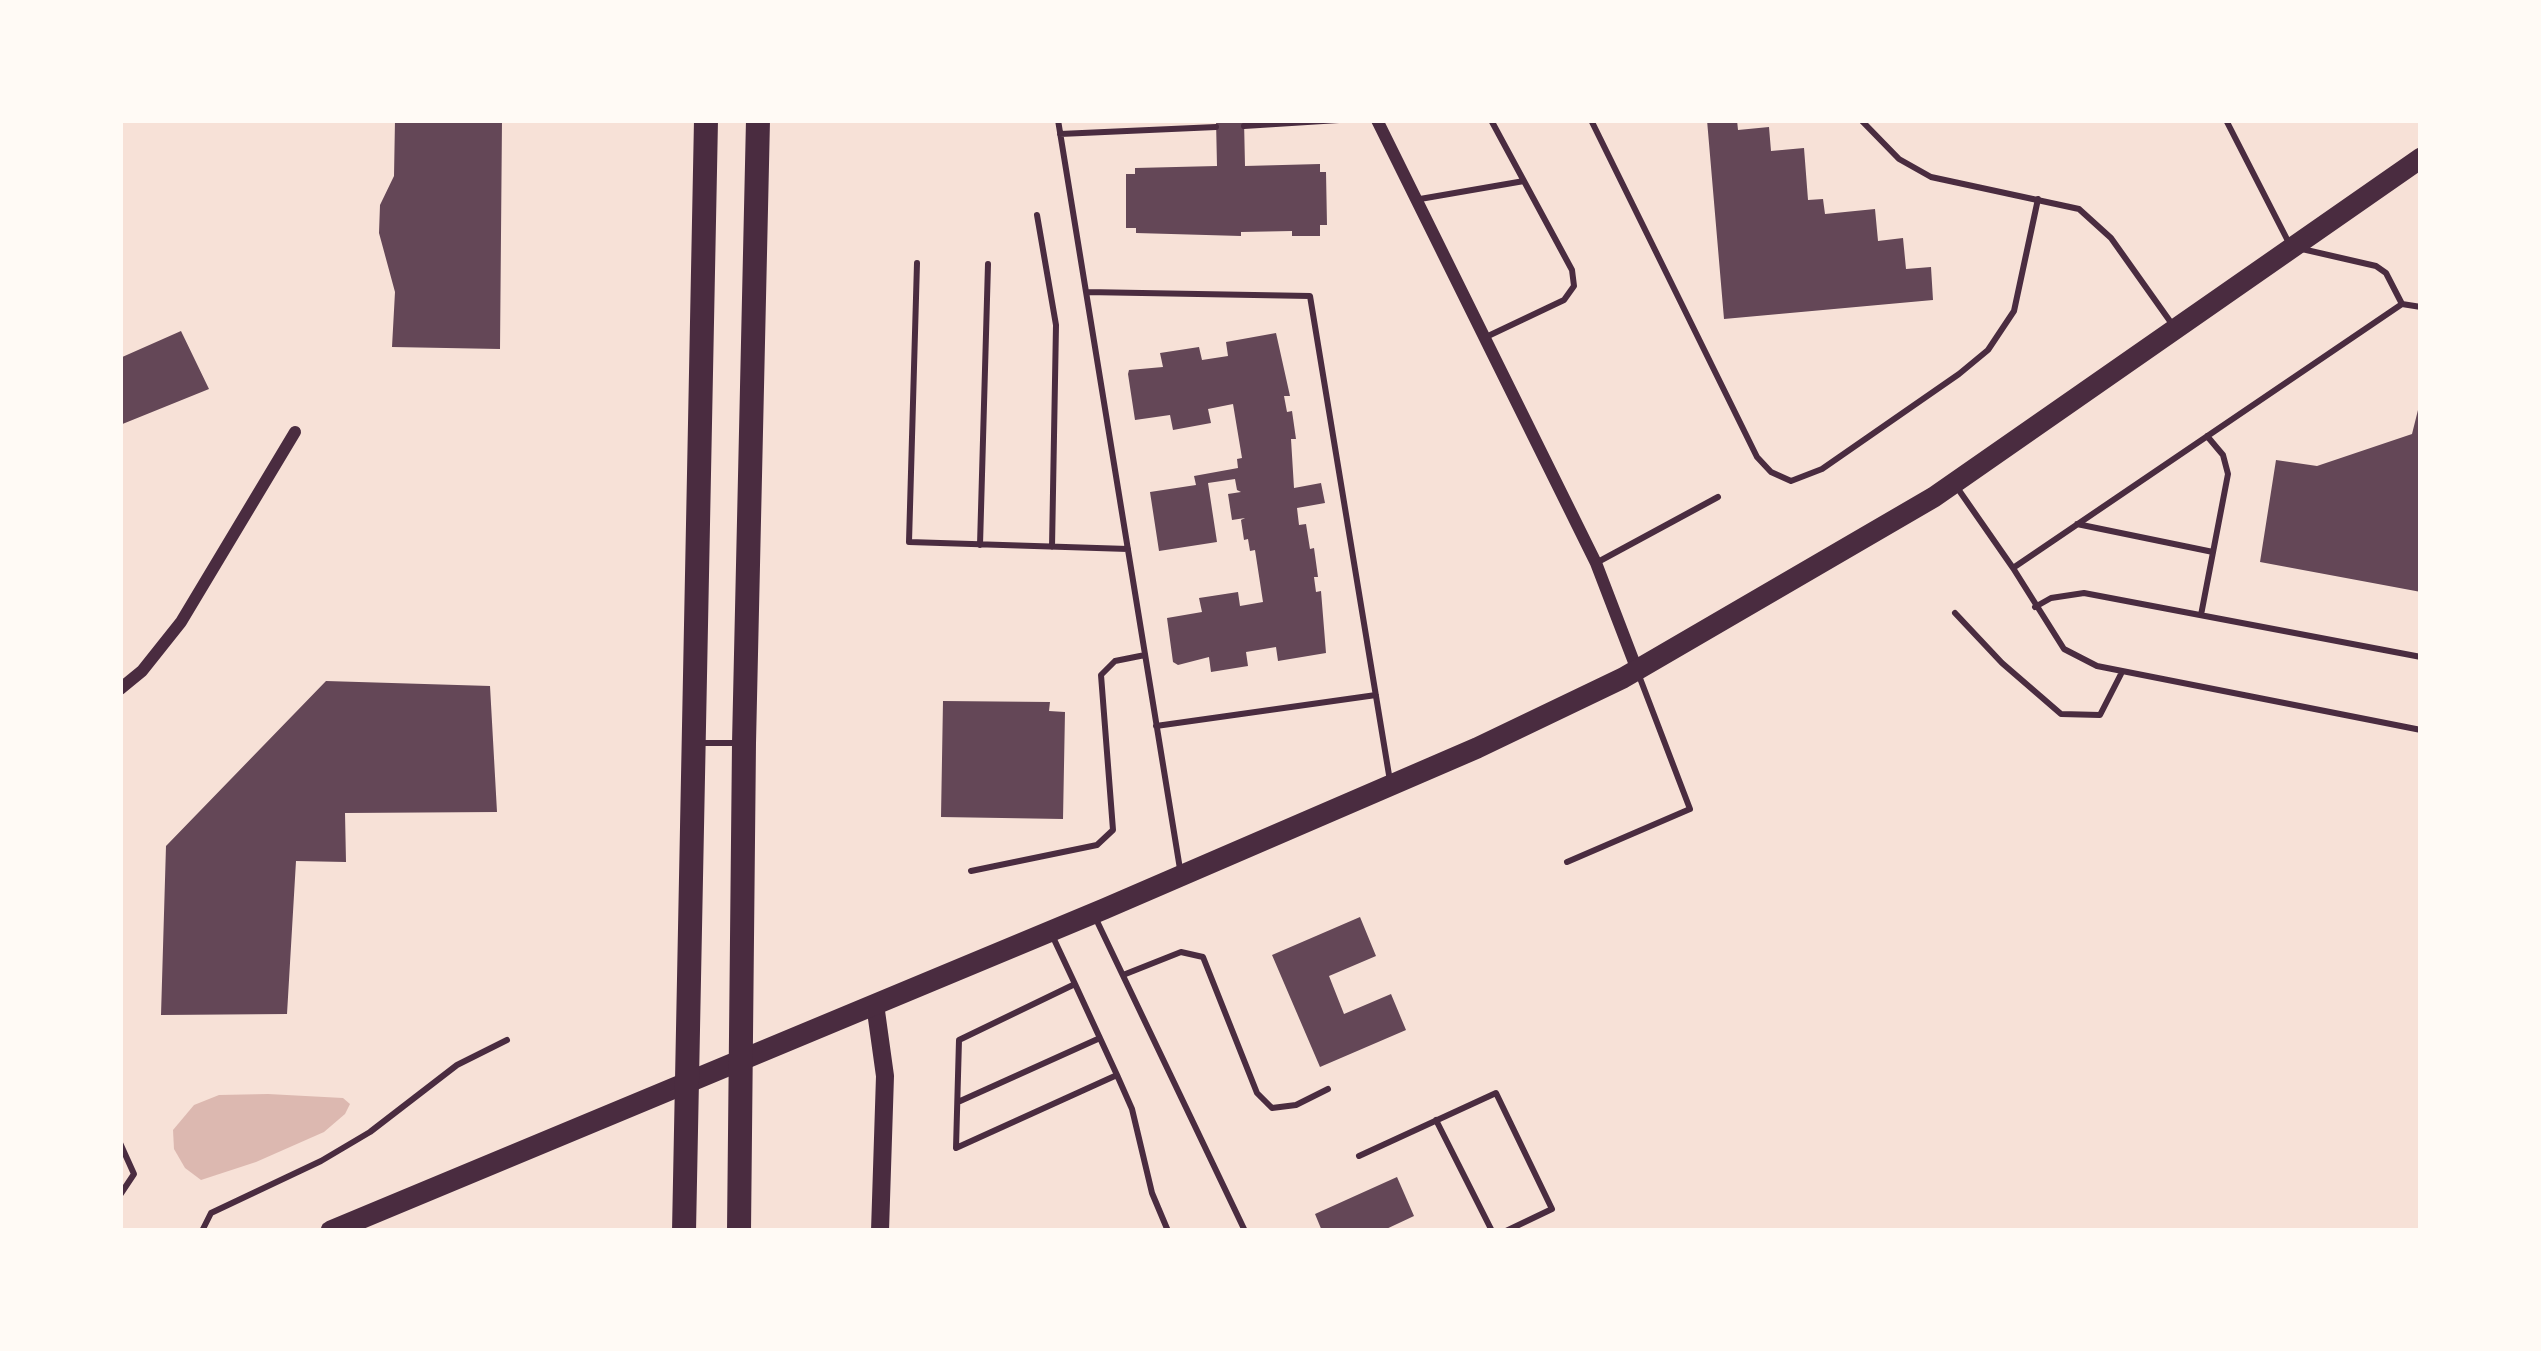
<!DOCTYPE html>
<style>
body{margin:0}
#map{position:relative;width:2541px;height:1351px;overflow:hidden;background:#f7e1d7;font-family:Literata,serif}
canvas{display:block}
.frame{position:absolute;inset:0;border:123px solid #fffaf5;pointer-events:none}
</style>
<div id="map">
<canvas width="2541" height="1351"></canvas>
<div class="frame"></div>
</div>
<script>
const context = document.querySelector('canvas').getContext('2d');
context.lineJoin = 'round';
function fillPath(path, color) { context.fillStyle = color; context.fill(path, 'evenodd'); }
const shape = rows => new Path2D(rows.map(r => 'M' + r).join(''));
function trace(path, color, width, dash) { context.strokeStyle = color; context.lineWidth = width; context.lineCap = dash ? 'butt' : 'round'; context.setLineDash(dash || []); context.stroke(path); }
const water = shape([
 [268,1094,343,1098,350,1104,345,1114,324,1132,256,1162,201,1180,185,1168,174,1149,173,1130,194,1105,219,1095]
]);
const building = shape([
 [395,120,502,120,500,349,392,347,395,292,379,233,380,205,394,176],
 [1216,120,1244,120,1245,166,1320,164,1320,172,1326,172,1327,225,1320,225,1320,236,1292,236,1292,231,1241,232,1241,236,1136,233,1136,228,1126,228,1126,174,1135,174,1135,168,1217,166],
 [1707,120,1737,120,1738,130,1769,127,1771,151,1804,148,1808,200,1823,199,1825,214,1875,209,1878,241,1903,238,1906,269,1931,267,1933,300,1724,319],
 [181,331,209,389,120,425,120,358],
 [1276,333,1290,396,1284,396,1287,412,1292,411,1296,439,1291,439,1294,488,1321,483,1325,503,1297,508,1299,525,1306,524,1310,549,1314,548,1318,577,1314,577,1316,592,1321,591,1326,653,1278,661,1276,647,1246,652,1248,666,1211,672,1209,657,1178,665,1173,662,1167,618,1202,612,1199,598,1238,592,1240,606,1263,602,1255,550,1250,551,1248,539,1244,540,1241,520,1245,518,1232,520,1228,494,1241,492,1237,490,1235,479,1208,483,1217,542,1159,551,1150,492,1196,485,1194,476,1238,468,1237,459,1242,458,1233,404,1208,409,1211,423,1173,430,1170,415,1135,420,1128,374,1129,370,1163,367,1160,353,1199,347,1202,360,1228,356,1226,342],
 [2419,406,2421,592,2260,562,2276,460,2317,466,2412,434],
 [326,681,490,686,497,812,345,813,346,862,296,861,287,1014,161,1015,166,846],
 [943,701,1050,702,1049,711,1065,712,1063,819,941,817],
 [1360,917,1376,956,1329,976,1344,1014,1391,994,1406,1030,1320,1067,1272,955],
 [1397,1177,1414,1216,1382,1231,1322,1231,1315,1214]
]);
const service = shape([
 [1058,120,1180,869],
 [1446,120,1449,120],
 [1591,120,1757,457,1771,472,1791,481,1822,469,1959,374,1988,350,2014,311,2038,199],
 [1861,120,1899,159,1931,177,2079,209,2111,238,2172,324],
 [2226,120,2290,245],
 [1244,126,1339,120],
 [1060,134,1216,127],
 [1420,199,1524,181],
 [1037,215,1056,325,1052,547],
 [2302,249,2376,266,2386,273,2402,304],
 [917,263,909,542,1128,549],
 [1086,292,1310,296,1390,781],
 [1486,337,1564,300,1574,286,1572,270,1491,120],
 [1956,486,2013,568,2402,304,2421,307],
 [2077,524,2213,552],
 [980,545,988,264],
 [1596,563,1718,497],
 [2013,568,2064,649,2097,666,2421,730],
 [2035,607,2051,598,2084,593,2421,657],
 [1955,613,2002,663,2061,714,2100,715,2122,672],
 [2201,615,2228,474,2223,455,2207,436],
 [1156,726,1376,695],
 [702,743,737,743],
 [1567,862,1690,809,1638,673],
 [971,871,1097,845,1113,830,1101,675,1115,661,1145,655],
 [1095,917,1245,1231],
 [1052,935,1075,984,1117,1075,956,1148,959,1040,1075,984],
 [1123,975,1181,952,1203,957,1257,1093,1272,1108,1296,1105,1328,1089],
 [1117,1075,1132,1109,1152,1193,1168,1231],
 [958,1102,1100,1038],
 [1436,1120,1492,1231],
 [120,1143,134,1174,120,1195],
 [1359,1156,1496,1093,1552,1209,1506,1231],
 [202,1231,211,1213,321,1161,370,1132,457,1065,507,1040]
]);
const minor = shape([
 [1377,120,1596,563,1637,670],
 [120,689,142,671,181,622,295,432]
]);
const secondary = shape([
 [875,1004,885,1076,880,1231]
]);
const primary = shape([
 [331,1231,1104,909,1477,748,1623,678,1934,497,2421,158]
]);
const motorway = shape([
 [684,1231,706,120],
 [739,1231,744,743,758,120]
]);
fillPath(water, '#dcb8b0');
fillPath(building, '#644757');
trace(service, '#4a2c40', 6);
trace(minor, '#4a2c40', 12);
trace(secondary, '#4a2c40', 18);
trace(primary, '#4a2c40', 21);
trace(motorway, '#4a2c40', 24);
</script>
